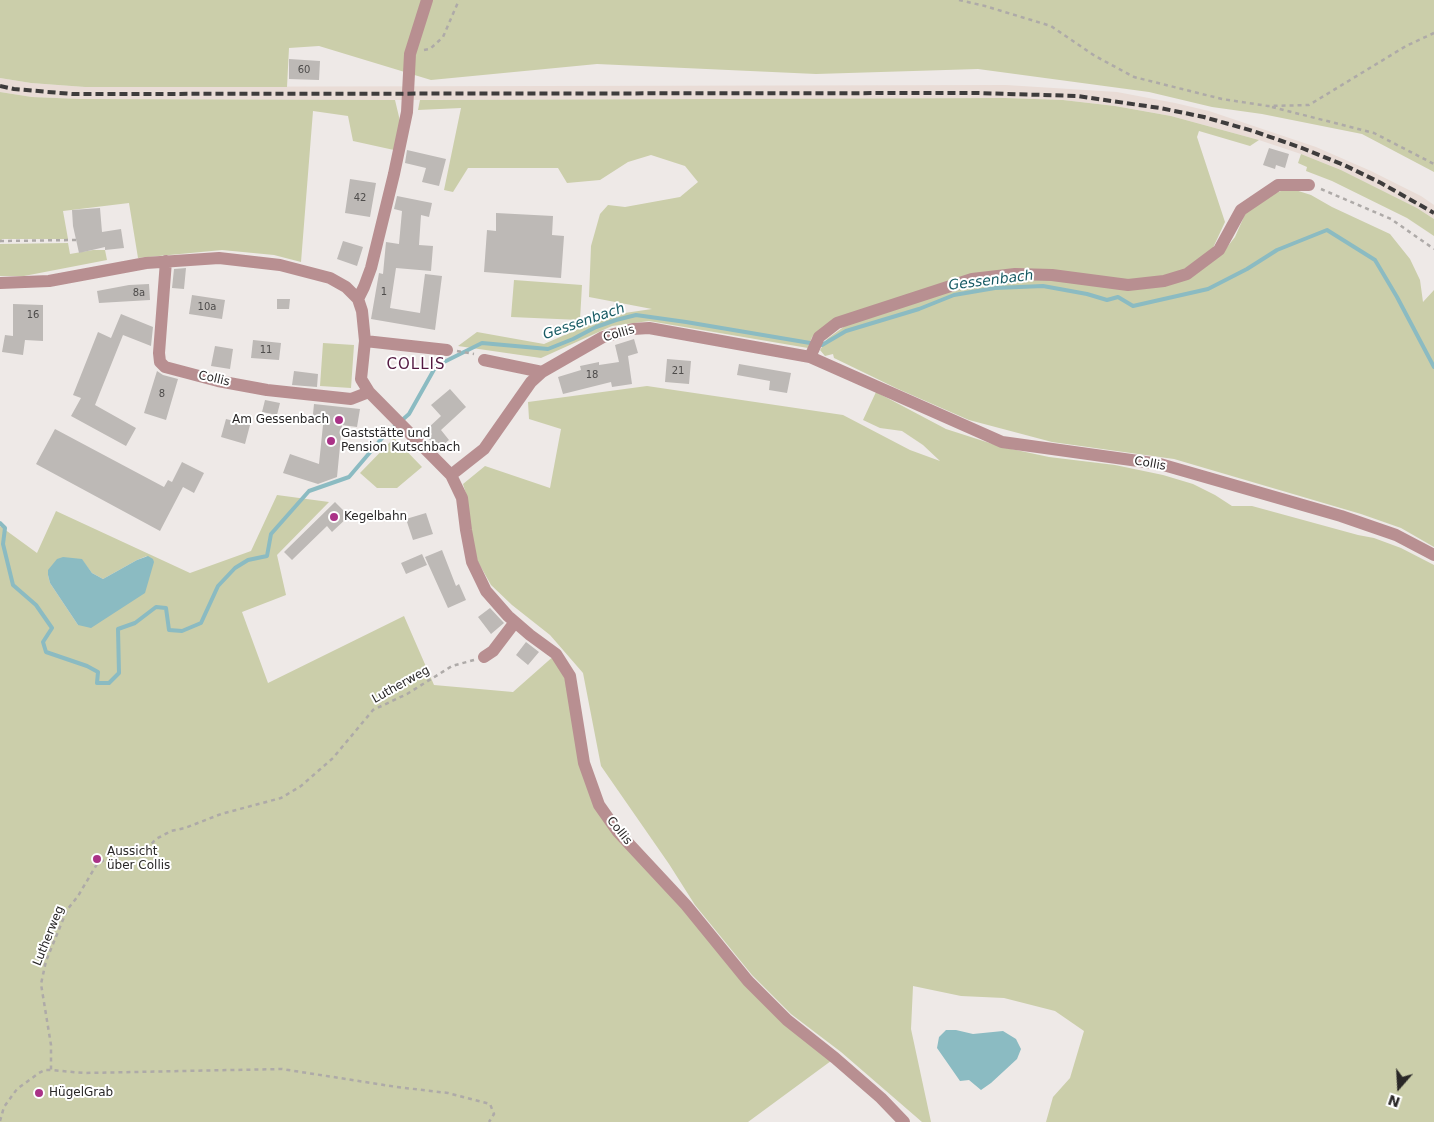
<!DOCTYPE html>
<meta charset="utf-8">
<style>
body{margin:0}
#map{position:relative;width:1434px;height:1122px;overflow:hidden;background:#eee9e7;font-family:"DejaVu Sans",sans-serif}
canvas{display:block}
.north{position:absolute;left:1374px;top:1062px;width:50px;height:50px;-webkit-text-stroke:4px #fff;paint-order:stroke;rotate:199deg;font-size:14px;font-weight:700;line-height:20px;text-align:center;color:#292727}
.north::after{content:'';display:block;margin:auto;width:18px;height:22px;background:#292727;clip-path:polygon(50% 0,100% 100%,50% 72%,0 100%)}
</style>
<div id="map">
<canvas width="1434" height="1122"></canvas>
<div class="north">N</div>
</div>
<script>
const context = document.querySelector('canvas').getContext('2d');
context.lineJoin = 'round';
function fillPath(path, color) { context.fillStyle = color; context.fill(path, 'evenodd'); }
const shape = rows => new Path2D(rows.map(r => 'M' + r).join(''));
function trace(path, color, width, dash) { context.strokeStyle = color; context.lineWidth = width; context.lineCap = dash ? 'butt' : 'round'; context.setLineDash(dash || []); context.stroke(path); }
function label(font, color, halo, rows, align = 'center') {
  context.font = font + ' "DejaVu Sans",sans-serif'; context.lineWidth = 4; context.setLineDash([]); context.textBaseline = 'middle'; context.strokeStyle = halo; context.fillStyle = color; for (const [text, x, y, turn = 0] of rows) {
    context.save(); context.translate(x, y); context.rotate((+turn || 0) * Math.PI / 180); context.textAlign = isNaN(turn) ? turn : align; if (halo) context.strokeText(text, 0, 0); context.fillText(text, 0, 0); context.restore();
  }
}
const built = shape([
 [0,78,31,83,85,87,1006,85,1117,92,1175,103,1209,111,1316,147,1371,171,1421,196,1434,205,1434,219,1417,208,1341,170,1301,154,1259,140,1171,116,1115,106,1063,100,1005,98,395,100,80,99,32,97,0,92]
]);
const green = shape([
 [0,0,1434,0,1434,172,1362,134,1262,114,1212,107,1149,92,978,69,816,74,597,64,431,80,319,46,289,48,287,87,85,87,31,83,0,78],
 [0,92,32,97,80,99,395,100,400,121,394,150,353,141,348,116,313,111,301,262,274,255,222,250,138,258,129,203,63,211,68,239,2,239,0,243],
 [1005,98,1063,100,1115,106,1171,116,1259,140,1250,146,1199,131,1197,137,1225,222,1212,250,1188,269,1157,278,1128,282,1014,271,840,318,812,337,808,348,649,321,612,326,541,358,458,346,477,332,544,344,611,315,652,309,589,297,591,246,600,214,608,205,625,207,680,197,698,182,685,166,651,155,628,162,600,180,567,183,558,168,468,168,453,192,444,190,461,108,418,110,420,100],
 [1301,154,1341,170,1417,208,1434,219,1434,236,1407,218,1332,181,1306,171,1307,167,1298,163],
 [1289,188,1311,195,1332,207,1390,234,1410,259,1420,280,1423,302,1434,290,1434,547,1401,528,1361,514,1174,459,1052,442,969,420,898,389,834,358,833,354,825,356,820,350,827,339,849,323,962,285,1026,277,1146,289,1224,251,1235,237,1246,212,1270,195],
 [68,243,70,254,93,250,105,250,107,260,24,276,0,276,0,244],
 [514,280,582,285,580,320,511,317],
 [323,343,354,345,351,388,320,386],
 [647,386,843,415,910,450,940,461,923,445,902,431,880,428,863,420,876,392,946,429,1002,447,1049,457,1115,465,1163,475,1193,484,1215,495,1232,506,1252,506,1358,535,1374,538,1401,548,1434,565,1434,1122,1046,1122,1053,1097,1070,1078,1084,1031,1055,1011,1004,998,961,996,913,986,911,1029,931,1122,922,1122,841,1052,791,1014,752,975,695,905,669,864,601,766,583,673,550,635,512,605,491,585,477,560,469,520,467,497,463,484,485,466,550,488,561,429,529,419,528,402],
 [394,438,422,467,397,488,377,488,360,473],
 [277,495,329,502,277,555,286,595,242,612,268,683,404,616,434,685,513,692,556,654,571,682,599,805,748,981,835,1058,748,1122,0,1122,0,526,37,553,56,511,190,573,251,551],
 [147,556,78,625,50,583,48,575,82,560,92,573,103,579,137,560]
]);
const water = shape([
 [148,556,153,559,154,562,145,593,91,628,78,625,50,583,48,575,48,570,57,559,63,557,82,559,92,573,103,579,137,560],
 [946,1030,956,1030,973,1034,1003,1031,1016,1039,1021,1049,1017,1059,991,1083,981,1090,969,1080,960,1081,937,1048,939,1037]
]);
const stream = shape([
 [0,523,5,528,3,544,13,585,36,605,52,628,43,642,46,652,87,666,98,672,97,683,109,683,119,673,118,629,135,623,156,607,166,608,169,630,182,631,201,623,218,586,235,568,248,560,267,556,271,534,309,491,349,477,383,437,409,414,436,366,482,343,548,349,573,339,596,327,616,320,636,315,686,322,822,345,846,331,919,309,954,295,995,288,1043,286,1087,294,1107,300,1118,297,1133,306,1208,289,1247,269,1277,250,1327,230,1375,260,1397,297,1434,367]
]);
const building = shape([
 [289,59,320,61,319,80,289,79],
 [1269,148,1289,154,1285,168,1276,165,1275,169,1263,165],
 [407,150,446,159,439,186,422,182,426,168,405,163],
 [350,179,376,183,370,217,345,213],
 [397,196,432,203,429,217,421,215,419,245,433,246,431,271,396,268,390,308,420,313,425,274,442,276,435,330,371,319,379,273,383,274,386,242,399,244,402,211,394,209],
 [100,208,102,232,121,229,124,248,105,250,105,247,79,253,73,226,72,210],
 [496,213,553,216,552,235,564,236,561,278,484,272,487,230,496,231],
 [343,241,363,247,357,266,337,259],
 [186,268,184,289,172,288,174,269],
 [149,284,150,300,99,303,97,291,129,285],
 [192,295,225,300,222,319,189,314],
 [277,299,290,299,289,309,277,309],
 [13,304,43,305,43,341,25,340,23,355,2,352,5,335,13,336],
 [121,314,153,327,151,346,123,335,95,405,136,428,126,446,71,416,81,398,73,395,98,332,111,338],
 [634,339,638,353,628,356,632,384,612,387,611,382,563,394,558,377,581,370,580,366,599,362,599,365,619,362,615,345],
 [253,340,281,343,279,360,251,358],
 [215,346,233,349,230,369,211,366],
 [667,359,691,361,689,384,665,382],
 [739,364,791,373,787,393,769,390,770,381,737,375],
 [157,371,163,375,178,379,166,420,144,413],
 [294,371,318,374,317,387,292,385],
 [450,389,466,407,441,430,449,440,438,449,428,438,432,434,427,429,441,416,431,405],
 [265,400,280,403,277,415,262,412],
 [314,404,360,409,357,427,342,425,337,477,318,484,283,473,290,454,319,464,323,425,312,424],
 [226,419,250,425,245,444,221,437],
 [55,429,164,487,168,480,172,482,182,462,204,473,194,493,183,487,160,531,36,464],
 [335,502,349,516,332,532,327,526,292,560,284,552],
 [426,513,433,534,413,540,406,519],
 [442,550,456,586,459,584,466,600,448,608,425,557],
 [422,554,427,565,406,574,401,563],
 [490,608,504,623,491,634,478,617],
 [526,642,539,652,528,665,516,655]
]);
const path = shape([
 [959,0,985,6,1051,26,1095,56,1134,77,1222,99,1268,106,1309,105,1406,46,1434,33],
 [424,50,430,49,443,37,459,0],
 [1272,107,1374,133,1434,164],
 [1321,189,1391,219,1434,249],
 [0,241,76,240],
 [457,351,474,354],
 [474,660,452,666,407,694,373,710,333,758,301,786,281,798,221,814,185,828,171,831,156,839,146,850,106,859,97,864,78,896,67,910,46,961,41,984,51,1045,51,1070,84,1073,282,1069,397,1087,448,1093,490,1104,494,1114,489,1122],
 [0,1121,4,1107,17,1089,39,1073,45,1070,51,1070]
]);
const minor = shape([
 [166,261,159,353,160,362,165,367,218,381,267,390,351,399,369,392],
 [0,283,49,281,146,263,219,258,280,265,330,278,346,287,358,299,362,311,365,341,361,379,369,392,451,475,462,498,466,530,472,562,486,591,508,616,530,635,556,654,570,676,584,763,599,805,618,832,686,905,748,981,787,1020,835,1058,881,1098,904,1122],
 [358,299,364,287,371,268,394,174,407,112,410,54,427,0],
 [365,341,447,350],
 [810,357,819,337,837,323,972,279,1015,274,1052,275,1128,285,1164,281,1187,274,1219,250,1241,210,1278,185,1309,185],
 [484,360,542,372],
 [451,475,484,449,531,382,542,372,603,337,633,329,649,328,810,357,1002,442,1160,464,1341,516,1396,535,1434,555],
 [484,657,493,651,515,622]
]);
const rail = shape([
 [0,86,14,89,72,94,977,93,1077,96,1160,108,1204,117,1253,131,1302,148,1344,165,1381,183,1434,213]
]);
const markers = [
 [339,420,5,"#aa3287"],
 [331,441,5,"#aa3287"],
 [334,517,5,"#aa3287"],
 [97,859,5,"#aa3287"],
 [39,1093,5,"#aa3287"]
];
const numberNames = [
 ["60",304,70],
 ["42",360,198],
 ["1",384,292],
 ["8a",139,293],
 ["10a",207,307],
 ["16",33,315],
 ["11",266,350],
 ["21",678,371],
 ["18",592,375],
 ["8",162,394]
];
const streetNames = [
 ["Collis",619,334,-16],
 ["Collis",214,379,13],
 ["Collis",1150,464,10],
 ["Lutherweg",401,685,-29],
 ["Collis",619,831,51],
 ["Lutherweg",49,936,-68]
];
const poiNames = [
 ["Am Gessenbach",329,420,"right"],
 ["Gaststätte und",341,434],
 ["Pension Kutschbach",341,448],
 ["Kegelbahn",344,517],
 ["Aussicht",107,852],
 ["über Collis",107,866],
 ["HügelGrab",49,1093]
];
const waterNames = [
 ["Gessenbach",991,281,-7],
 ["Gessenbach",584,322,-19]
];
const quarterNames = [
 ["COLLIS",416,365]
];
fillPath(built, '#e9dcd6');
fillPath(green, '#cbceaa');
fillPath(water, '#8bbbc2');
trace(stream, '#8bbbc2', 4);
fillPath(building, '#bdb9b6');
trace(path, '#aeaaa8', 2.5, [4, 4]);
trace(minor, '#b88f91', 12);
trace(rail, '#3e3c3c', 4, [8, 4]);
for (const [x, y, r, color] of markers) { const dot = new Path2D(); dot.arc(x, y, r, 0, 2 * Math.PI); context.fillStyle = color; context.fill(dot); trace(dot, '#fff', 2); }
label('10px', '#4e4c4b', null, numberNames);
label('12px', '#292727', '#fff', streetNames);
label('12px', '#292727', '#fff', poiNames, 'left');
label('italic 14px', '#175a63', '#fff', waterNames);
context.letterSpacing = '1px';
label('15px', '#531941', '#fff', quarterNames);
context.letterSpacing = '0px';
</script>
